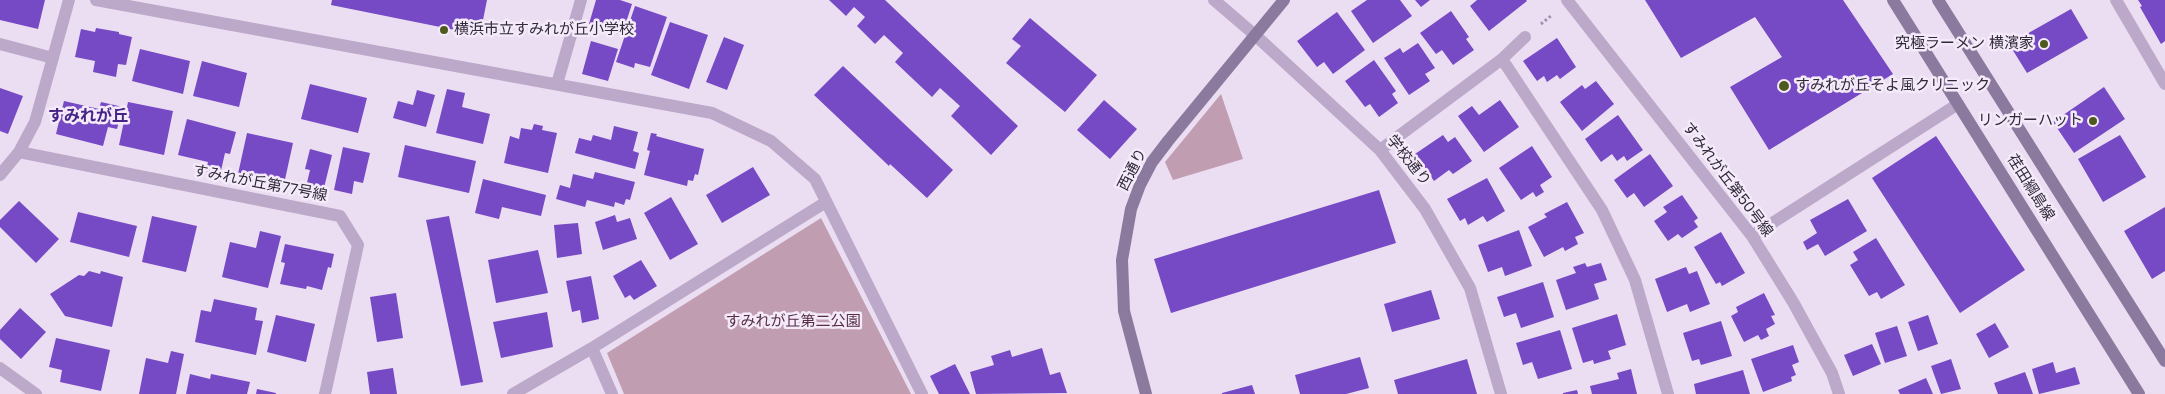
<!DOCTYPE html>
<meta charset="utf-8">
<style>
body{margin:0}
canvas{display:block;background:#ebddf2}
</style>
<canvas width="2165" height="394"></canvas>
<script>
const context = document.querySelector('canvas').getContext('2d');
context.lineJoin = 'round';
function fillPath(path, color) { context.fillStyle = color; context.fill(path, 'evenodd'); }
const shape = rows => new Path2D(rows.map(r => 'M' + r).join(''));
function trace(path, color, width, dash) { context.strokeStyle = color; context.lineWidth = width; context.lineCap = dash ? 'butt' : 'round'; context.setLineDash(dash || []); context.stroke(path); }
function label(font, color, halo, rows, align = 'center') {
  context.font = font + ' Poppins,"Noto Sans JP",sans-serif'; context.lineWidth = 5; context.setLineDash([]); context.textBaseline = 'middle'; context.strokeStyle = halo; context.fillStyle = color; for (const [text, x, y, turn = 0] of rows) {
    context.save(); context.translate(x, y); context.rotate((+turn || 0) * Math.PI / 180); context.textAlign = isNaN(turn) ? turn : align; if (halo) context.strokeText(text, 0, 0); context.fillText(text, 0, 0); context.restore();
  }
}
const green = shape([
 [1221,94,1243,159,1173,180,1165,162],
 [821,218,911,394,624,394,607,353]
]);
const building = shape([
 [0,0,45,0,38,29,0,20],
 [332,0,487,0,480,35,331,5],
 [596,0,620,0,632,4,622,35,589,24],
 [829,0,885,0,1018,126,991,155,951,116,960,106,940,88,932,97,895,62,903,53,884,35,875,44,857,26,865,17,854,7,846,16],
 [1367,0,1400,0,1412,16,1373,43,1351,11],
 [1415,0,1430,0,1421,7],
 [1477,0,1526,0,1527,1,1489,31,1470,6],
 [1645,0,1843,0,1893,74,1769,150,1730,87,1782,57,1755,17,1681,58],
 [2138,0,2165,0,2165,41,2161,44,2140,7,2142,6],
 [635,6,667,17,650,67,635,63,634,68,616,62],
 [2071,9,2088,38,2027,73,2009,44],
 [1451,11,1469,37,1466,39,1474,50,1453,65,1442,50,1436,54,1420,33],
 [1337,12,1365,50,1333,74,1324,62,1317,67,1297,41],
 [1030,18,1097,75,1065,112,1006,63,1021,46,1012,39],
 [670,22,708,35,689,89,651,75],
 [96,28,119,32,119,34,132,37,126,65,118,64,116,77,93,72,95,61,75,57,81,29,95,32],
 [724,37,744,45,727,90,706,82],
 [1557,38,1576,67,1560,79,1557,75,1547,82,1544,76,1537,81,1523,61],
 [591,41,618,49,608,81,582,74],
 [1418,43,1435,68,1425,74,1430,81,1409,95,1384,58,1400,48,1403,53],
 [140,49,190,61,183,94,132,81],
 [1374,60,1396,91,1392,94,1398,103,1379,117,1370,104,1365,107,1345,81],
 [202,61,247,73,239,107,193,96],
 [843,66,953,170,927,198,890,164,889,166,814,95],
 [1596,81,1614,104,1582,131,1560,102,1582,85,1585,89],
 [310,84,367,98,358,133,301,119],
 [2104,87,2125,119,2074,153,2053,122],
 [0,88,23,96,8,134,0,131],
 [447,89,465,93,462,107,490,114,483,144,436,133],
 [417,90,435,95,426,127,393,118,398,101,413,105],
 [1104,100,1137,129,1110,159,1077,130],
 [1500,100,1519,127,1484,152,1458,116,1472,106,1479,115],
 [64,101,99,109,101,102,123,107,117,129,108,127,103,146,56,134],
 [128,102,173,111,164,155,119,145],
 [1618,115,1643,150,1627,161,1624,156,1617,161,1612,154,1601,162,1585,139],
 [187,119,236,132,230,154,225,153,220,175,206,171,208,162,178,155],
 [534,124,543,126,542,130,557,133,548,173,504,163,510,136,519,139,521,128,532,130],
 [614,126,638,132,633,151,639,153,635,169,575,153,579,138,591,141,593,135,611,140],
 [247,133,293,143,284,184,238,174],
 [651,133,657,134,656,136,704,149,698,175,695,174,693,181,688,180,687,186,644,175,650,151,647,150],
 [1443,135,1448,142,1455,137,1472,161,1453,174,1449,170,1434,181,1415,154],
 [2120,135,2146,177,2103,202,2078,159],
 [1936,136,2025,270,1960,313,1872,178],
 [405,145,476,161,469,193,398,177],
 [1532,146,1552,177,1540,185,1544,192,1536,197,1533,192,1521,200,1499,168],
 [343,147,370,153,363,183,354,181,352,194,334,190],
 [310,149,332,155,323,192,306,187,310,170,305,169],
 [1650,154,1673,186,1644,207,1634,193,1627,198,1614,180],
 [753,167,770,195,722,223,706,195],
 [595,172,635,182,630,200,626,199,624,205,615,202,614,207,587,200,585,207,556,199,560,185,570,188,573,174,593,179],
 [1487,178,1505,211,1487,222,1483,216,1468,225,1465,218,1460,221,1447,199],
 [483,179,546,195,541,216,502,207,499,219,475,213],
 [1379,190,1396,243,1171,313,1154,259],
 [1682,195,1698,218,1694,221,1698,227,1682,238,1678,234,1668,241,1654,221,1667,212,1663,207],
 [671,197,698,244,670,260,644,213],
 [1848,199,1867,231,1825,256,1818,244,1807,250,1803,242,1817,233,1810,220],
 [19,201,59,239,36,263,0,227,0,220],
 [1567,202,1584,233,1575,237,1578,244,1565,251,1563,247,1544,257,1528,227,1547,217,1544,214],
 [2165,207,2165,271,2152,279,2124,231],
 [78,212,137,226,129,257,70,242],
 [615,215,617,222,630,218,637,239,603,250,595,222],
 [152,216,197,226,186,272,142,262],
 [449,216,483,382,461,386,426,220],
 [578,223,582,254,557,258,554,225],
 [1519,230,1532,266,1505,276,1502,267,1488,272,1478,245],
 [260,231,281,236,268,288,222,277,230,242,256,248],
 [1721,232,1745,273,1722,286,1720,282,1716,284,1694,247],
 [1876,238,1905,285,1881,299,1877,292,1869,296,1850,265,1858,260,1853,252],
 [285,244,334,254,331,268,328,267,322,290,307,286,306,289,280,284,285,263,281,262],
 [538,250,548,293,496,303,488,260],
 [641,260,657,286,634,300,630,295,625,298,613,276],
 [1585,263,1587,267,1601,263,1607,280,1594,284,1599,299,1566,310,1556,280,1576,273,1573,267],
 [1686,267,1689,274,1697,271,1710,304,1690,312,1687,304,1667,312,1655,279],
 [89,271,100,274,101,271,123,277,112,327,65,316,50,294,79,275,84,276],
 [591,276,599,319,582,323,580,310,572,312,566,281],
 [1543,282,1554,317,1521,328,1516,313,1504,317,1497,297],
 [1431,290,1440,319,1392,332,1384,304],
 [396,293,403,338,377,342,370,297],
 [1764,293,1775,315,1771,316,1775,324,1766,329,1769,336,1761,340,1758,335,1744,342,1731,316,1738,312,1736,307],
 [214,299,257,308,255,320,263,321,256,355,195,342,201,310,211,312],
 [20,308,46,332,21,359,0,339,0,330],
 [547,312,553,347,501,358,493,322],
 [1617,314,1626,345,1608,351,1611,359,1594,364,1593,360,1583,363,1572,328],
 [276,315,315,324,306,362,267,352],
 [1928,315,1938,344,1918,351,1908,322],
 [1721,321,1732,356,1701,365,1699,359,1692,361,1683,333],
 [1995,323,2009,347,1989,358,1976,334],
 [1897,326,1907,356,1885,363,1875,333],
 [1560,330,1572,369,1538,379,1532,362,1523,365,1516,343],
 [56,338,110,350,101,391,60,382,62,370,49,367],
 [1872,344,1881,364,1853,376,1844,355],
 [1793,345,1799,362,1792,365,1796,375,1791,377,1792,381,1763,392,1751,359],
 [1042,348,1050,375,1060,372,1067,393,976,394,970,372,994,365,991,356,1010,350,1012,357],
 [171,351,184,354,176,394,139,394,146,358,168,363],
 [1360,357,1369,388,1346,394,1300,394,1295,375],
 [1467,359,1477,394,1398,394,1394,380],
 [1951,359,1961,389,1941,394,1931,366],
 [2053,362,2056,373,2075,367,2080,384,2039,394,2032,369],
 [955,364,970,394,939,394,930,376],
 [393,368,397,394,370,394,367,372],
 [1631,369,1637,394,1592,394,1590,386,1619,379,1617,373],
 [1743,370,1750,394,1696,394,1694,384],
 [2025,372,2033,394,1998,394,1994,383],
 [190,374,210,379,211,374,250,382,247,394,186,394],
 [1926,378,1933,394,1900,394,1898,390],
 [1252,385,1255,394,1222,394,1222,393],
 [257,389,276,393,276,394,256,394],
 [1577,390,1578,394,1563,394,1563,393]
]);
const path = shape([
 [1541,24,1552,15]
]);
const street = shape([
 [96,0,712,113,771,141,815,179,922,394],
 [1214,0,1255,35,1380,150,1425,209,1470,288,1501,394],
 [1567,0,1752,236,1793,302,1832,373,1839,394],
 [2116,0,2165,84],
 [0,44,53,58],
 [1502,59,1602,210,1635,280,1668,394],
 [557,84,581,0],
 [1380,150,1502,59,1525,37],
 [19,152,340,216,358,245,325,394],
 [0,175,19,152,35,122,69,0],
 [1752,236,1958,104],
 [592,348,612,394],
 [0,368,36,394],
 [513,394,592,348,826,202]
]);
const secondary = shape([
 [1893,0,2139,394],
 [1938,0,2165,361],
 [1146,394,1124,311,1122,260,1131,209,1140,185,1152,162,1168,141,1284,0]
]);
const markers = [
 [444,30,5,"#4e591f"],
 [2044,44,5,"#4e591f"],
 [1784,86,6,"#4e591f"],
 [2093,121,5,"#4e591f"]
];
const poiNames = [
 ["横浜市立すみれが丘小学校",454,30],
 ["究極ラーメン 横濱家",2034,44,"right"],
 ["すみれが丘そよ風クリニック",1795,86],
 ["リンガーハット",2083,121,"right"]
];
const streetNames = [
 ["学校通り",1408,161,51],
 ["西通り",1133,170,-63],
 ["すみれが丘第50号線",1727,180,53],
 ["すみれが丘第77号線",260,184,11],
 ["荏田綱島線",2030,188,58]
];
const parkNames = [
 ["すみれが丘第二公園",793,322]
];
const neighbourhoodNames = [
 ["すみれが丘",88,117]
];
fillPath(green, '#c19db1');
fillPath(building, '#7649c5');
trace(path, '#a28fb1', 3, [2.5, 2.5]);
trace(street, '#bca9ca', 12);
trace(secondary, '#8c7a9e', 12);
for (const [x, y, r, color] of markers) { const dot = new Path2D(); dot.arc(x, y, r, 0, 2 * Math.PI); context.fillStyle = color; context.fill(dot); trace(dot, '#f4eafa', 2); }
label('15px', '#2f2938', '#f4eafa', poiNames, 'left');
label('15px', '#2f2938', '#f4eafa', streetNames);
label('15px', '#562d42', '#f4eafa', parkNames);
label('bold 16px', '#462386', '#f4eafa', neighbourhoodNames);
</script>
